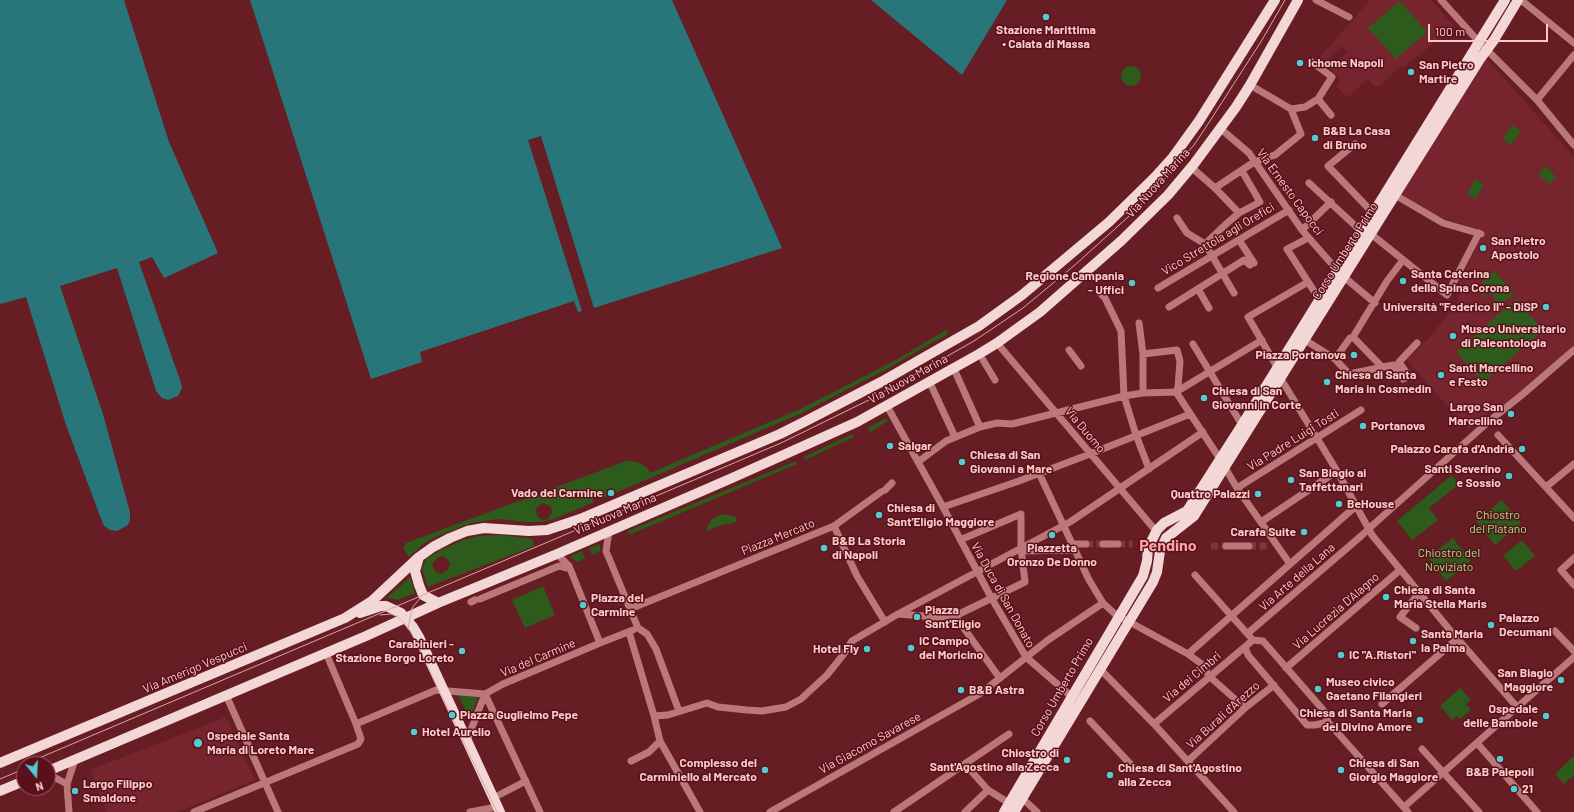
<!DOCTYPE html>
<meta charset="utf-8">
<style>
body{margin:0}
#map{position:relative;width:1574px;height:812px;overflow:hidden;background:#671d24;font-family:Barlow,sans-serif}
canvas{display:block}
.north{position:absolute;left:16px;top:756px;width:40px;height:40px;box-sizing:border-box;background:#5a101a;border:1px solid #9a5b60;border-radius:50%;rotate:162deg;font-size:11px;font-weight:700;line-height:16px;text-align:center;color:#f9cbca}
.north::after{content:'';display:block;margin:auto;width:14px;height:18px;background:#51ccd1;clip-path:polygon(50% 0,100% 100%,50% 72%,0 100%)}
.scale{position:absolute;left:1428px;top:24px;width:120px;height:18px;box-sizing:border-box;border:2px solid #f9cbca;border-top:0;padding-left:5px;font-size:12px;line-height:14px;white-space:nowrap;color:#f9cbca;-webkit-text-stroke:3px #5a101a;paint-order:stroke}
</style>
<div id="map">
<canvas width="1574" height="812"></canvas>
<div class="north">N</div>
<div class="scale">100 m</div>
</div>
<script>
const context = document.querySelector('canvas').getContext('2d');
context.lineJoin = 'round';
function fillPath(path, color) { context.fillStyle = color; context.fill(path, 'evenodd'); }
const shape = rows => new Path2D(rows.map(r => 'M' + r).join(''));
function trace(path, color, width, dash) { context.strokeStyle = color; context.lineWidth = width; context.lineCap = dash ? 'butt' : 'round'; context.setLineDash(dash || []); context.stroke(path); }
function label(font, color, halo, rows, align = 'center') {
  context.font = font + ' Barlow,sans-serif'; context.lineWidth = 3; context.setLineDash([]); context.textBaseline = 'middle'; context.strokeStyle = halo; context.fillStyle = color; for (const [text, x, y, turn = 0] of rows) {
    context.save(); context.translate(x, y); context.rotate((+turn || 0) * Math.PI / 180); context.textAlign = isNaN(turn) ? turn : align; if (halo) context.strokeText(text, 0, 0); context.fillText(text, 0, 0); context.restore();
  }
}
const built = shape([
 [1370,0,1431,0,1454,26,1403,68,1401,66,1380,86,1374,86,1368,79,1347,98,1336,86,1341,81,1330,68,1347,52,1342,46,1323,63,1318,59],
 [1486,58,1574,157,1574,347,1504,407,1500,403,1468,430,1407,360,1430,337,1458,302,1459,281,1484,232,1437,216,1401,195],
 [226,717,255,780,178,812,107,812,90,770]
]);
const green = shape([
 [1400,1,1427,32,1396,59,1368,28],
 '1121 76a10 10 0 1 1 20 0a10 10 0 1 1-20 0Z',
 [1512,125,1521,131,1511,145,1502,139],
 [1546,166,1556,177,1550,184,1538,175],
 [1475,179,1484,184,1476,199,1467,194],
 [1494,271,1514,293,1501,304,1496,305,1493,295,1489,293,1484,296,1481,289,1484,285,1482,282],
 [1516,299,1543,330,1483,383,1456,352],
 [946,330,948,334,918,351,885,370,802,413,615,493,613,490,610,492,609,489,606,490,608,496,600,499,598,494,594,495,595,498,593,499,594,502,554,519,542,522,526,522,498,519,471,523,440,535,423,544,409,557,403,548,406,543,626,461,632,461,640,463,647,468,650,473,800,409,896,360],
 [544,503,551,507,552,512,548,519,543,520,538,517,535,510,539,505],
 [886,418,888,421,870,432,868,428],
 [852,434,854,437,805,460,804,457],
 [796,461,797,464,629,535,628,531],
 [1452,475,1459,484,1429,508,1438,520,1412,540,1397,521],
 [1502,500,1521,523,1495,545,1476,521],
 [722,514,736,517,736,522,719,526,707,531,706,529,712,519],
 [501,535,532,539,534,546,428,587,422,569,426,559,441,550,463,540,479,536],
 [442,556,447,559,450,564,448,570,441,574,436,572,432,565,437,558],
 [1453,538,1471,561,1446,581,1428,558],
 [1522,540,1535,556,1516,571,1503,556],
 [600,544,600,551,592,555,589,548],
 [582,551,585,558,577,562,572,558,571,556],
 [410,577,415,593,398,600,387,598],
 [543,586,555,615,525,628,512,600],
 [1460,688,1471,700,1466,704,1471,710,1460,719,1457,716,1452,720,1440,706],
 [458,695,478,697,470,720],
 [1574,756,1574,775,1564,784,1555,774]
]);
const water = shape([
 [0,0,124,0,169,142,218,253,164,278,152,257,139,262,181,383,182,388,178,396,168,400,162,398,156,391,117,268,60,286,103,414,130,512,130,520,128,525,117,531,110,530,104,526,100,516,66,425,26,297,0,304],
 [250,0,672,0,782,248,594,308,541,136,528,140,582,311,578,312,574,301,420,352,422,362,371,379],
 [871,0,1007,0,962,75]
]);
const minorTunnel = shape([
 [1086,544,1103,544],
 [1118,544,1133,544],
 [1211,546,1226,546],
 [1249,546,1270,546]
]);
const minor = shape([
 [1316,0,1349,17],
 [1441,0,1480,43,1537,100,1574,145],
 [1521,0,1574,43],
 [1312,62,1332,77,1318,99,1331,115],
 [1537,100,1574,55],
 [1291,109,1305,107,1318,99],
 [1221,129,1249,153,1302,230,1337,270],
 [1355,144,1328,166,1373,213],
 [1191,167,1215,188,1239,213],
 [1309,183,1362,232],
 [1215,188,1254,162,1275,155,1301,134,1291,109,1250,85],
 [1395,195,1443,223,1481,234],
 [1177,218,1187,233,1205,244,1225,225,1239,213,1260,202,1242,171],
 [1302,230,1331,202],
 [1371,234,1447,295,1479,233],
 [1308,238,1287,249,1319,299],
 [1239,240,1254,263],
 [1205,244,1234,293],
 [1344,277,1375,303],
 [1158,288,1289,210],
 [1198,289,1209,308],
 [1099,292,1105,298,1121,331,1124,396,1136,435,1149,469],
 [1169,307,1244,260,1250,265],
 [1139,323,1143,354,1143,393],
 [1353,337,1382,367],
 [1305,340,1335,359,1349,374,1393,365,1403,379,1406,377,1406,372,1399,362,1417,343],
 [997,343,1156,531],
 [1193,344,1242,425],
 [1069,350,1081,366],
 [1143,354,1177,350,1180,361,1178,387,1176,392],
 [1335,359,1350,338,1353,337,1387,281,1403,260],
 [983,360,995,380],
 [1277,367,1248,317,1308,282],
 [954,369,980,427],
 [1281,379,1337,471,1372,535,1449,629,1517,707],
 [930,383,955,437],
 [1176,392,1220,459,1237,488,1290,564],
 [887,406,943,507,992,599,1026,657,1071,696],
 [1498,435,1574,518],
 [918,462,946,441,980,427,997,423,1012,424,1124,396,1143,393,1176,392,1262,340],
 [1039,473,1089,580,1103,603,1115,614,1188,654,1203,665,1209,676,1245,708],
 [1546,487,1574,464],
 [1237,488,1361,410],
 [885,490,892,483],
 [943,507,1019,481,1090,454,1190,414],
 [1261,522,1337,471],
 [1374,524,1487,423,1523,394,1574,350],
 [834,526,881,492],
 [609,531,606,551,638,628,647,634,656,649,679,711],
 [1073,544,1086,544],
 [1103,544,1118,544],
 [1226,546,1249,546],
 [1021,551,1075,550],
 [557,554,569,566,600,643,633,630],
 [1574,558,1561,570,1574,585],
 [1195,575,1253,640,1263,641,1325,712,1328,722,1408,812],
 [480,599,559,566,566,568],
 [471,602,475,600],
 [630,609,834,526,857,576,885,622],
 [898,614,935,617,955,616,1025,582,1021,548,1021,514,960,540],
 [955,616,999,677],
 [1416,628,1400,617,1419,593],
 [1555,631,1574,651],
 [629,632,654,716,660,741,700,812],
 [1248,633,1360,537],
 [1245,647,1248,655,1307,725,1315,725,1328,722],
 [1188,654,1356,506],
 [1286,668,1400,570],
 [1100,669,1154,724,1234,812],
 [485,694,540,812],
 [485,694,503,684,600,643],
 [226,695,278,812],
 [1382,704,1457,639],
 [654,716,668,715,707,703,718,707,747,710,762,711,786,707,801,699,827,675,843,655,852,641,898,614,1070,522,1203,432],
 [1090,721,1135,769],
 [356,724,436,690,485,694],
 [1154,724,1253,640],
 [467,740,485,694],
 [1477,743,1537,812],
 [1422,749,1479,812],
 [631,761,649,752,660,741],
 [1188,761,1245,708,1274,685],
 [965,764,988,790,1009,803],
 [48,774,67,784],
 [493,798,526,781],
 [1022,798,1037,812],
 [1404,807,1574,657],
 [69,812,67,784,75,760],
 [194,812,358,744,361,739,356,724,326,653],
 [470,812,497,807],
 [770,812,981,693,1048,640,1103,603],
 [894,812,1009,734],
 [965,812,988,790]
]);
const major = shape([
 [419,557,415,571,419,585,423,595,438,603],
 [360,613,381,606,386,606,401,613,413,627,419,637,500,812],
 [0,763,345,618,372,601,419,557,433,547,450,538,467,531,484,528,529,531,547,530,580,519,780,434,804,422,881,382,979,326,1022,295,1109,222,1155,177,1173,157,1199,121,1275,0],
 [48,771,366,636,438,603,557,554,732,478,857,422,979,354,997,343,1040,312,1121,241,1168,195,1194,164,1236,107,1250,85,1298,0],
 [0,791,24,781],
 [1004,812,1143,576,1147,561,1148,548,1157,530,1164,523,1187,511,1242,425,1505,0],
 [1014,812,1153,582,1157,572,1160,551,1166,538,1194,516,1480,59,1494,40,1518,0]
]);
const tram = shape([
 [380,615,391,614,398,617,404,623,411,632,497,812],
 [408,629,412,608,421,597],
 [25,764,781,443,877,396,974,341,1023,308,1076,264,1138,208,1161,183,1194,145,1208,124,1262,40,1285,0],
 [0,779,24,769]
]);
const minorBridge = shape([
 [1360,537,1374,524]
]);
const markers = [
 [1046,17,4,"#51ccd1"],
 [1300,63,4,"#51ccd1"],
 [1411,72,4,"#51ccd1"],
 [1315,138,4,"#51ccd1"],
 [1483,248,4,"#51ccd1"],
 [1403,281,4,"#51ccd1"],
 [1132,283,4,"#51ccd1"],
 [1546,307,4,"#51ccd1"],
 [1453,336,4,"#51ccd1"],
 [1354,355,4,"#51ccd1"],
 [1441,375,4,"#51ccd1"],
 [1327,382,4,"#51ccd1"],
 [1204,398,4,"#51ccd1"],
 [1511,414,4,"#51ccd1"],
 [1363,426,4,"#51ccd1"],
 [890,446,4,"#51ccd1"],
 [1522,449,4,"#51ccd1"],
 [962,462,4,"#51ccd1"],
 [1509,476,4,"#51ccd1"],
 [1291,480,4,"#51ccd1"],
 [611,493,4,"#51ccd1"],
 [1258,494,4,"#51ccd1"],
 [1339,504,4,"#51ccd1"],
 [879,515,4,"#51ccd1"],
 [1304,532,4,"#51ccd1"],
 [1052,535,4,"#51ccd1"],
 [824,548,4,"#51ccd1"],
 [1386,597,4,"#51ccd1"],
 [583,605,4,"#51ccd1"],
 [917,617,4,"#51ccd1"],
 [1491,625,4,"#51ccd1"],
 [1413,641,4,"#51ccd1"],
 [911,648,4,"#51ccd1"],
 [867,649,4,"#51ccd1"],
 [462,651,4,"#51ccd1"],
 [1341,655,4,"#51ccd1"],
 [1561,680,4,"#51ccd1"],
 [1318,689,4,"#51ccd1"],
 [961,690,4,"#51ccd1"],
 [452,715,4,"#51ccd1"],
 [1546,716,4,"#51ccd1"],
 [1420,720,4,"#51ccd1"],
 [414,732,4,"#51ccd1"],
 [198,743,5,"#51ccd1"],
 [1500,759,4,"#51ccd1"],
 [1067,760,4,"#51ccd1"],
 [765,770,4,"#51ccd1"],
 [1341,770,4,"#51ccd1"],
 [1110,775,4,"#51ccd1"],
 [1514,789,4,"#51ccd1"],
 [75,791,4,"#51ccd1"]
];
const poiNames = [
 ["Stazione Marittima",1046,30,"center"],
 ["• Calata di Massa",1046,44,"center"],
 ["Ichome Napoli",1308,63],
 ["San Pietro",1419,65],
 ["Martire",1419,79],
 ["B&B La Casa",1323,131],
 ["di Bruno",1323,145],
 ["San Pietro",1491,241],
 ["Apostolo",1491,255],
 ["Santa Caterina",1411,274],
 ["della Spina Corona",1411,288],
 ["Regione Campania",1124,276,"right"],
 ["- Uffici",1124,290,"right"],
 ["Università \"Federico II\" - DiSP",1538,307,"right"],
 ["Museo Universitario",1461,329],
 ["di Paleontologia",1461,343],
 ["Piazza Portanova",1346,355,"right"],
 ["Santi Marcellino",1449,368],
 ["e Festo",1449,382],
 ["Chiesa di Santa",1335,375],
 ["Maria in Cosmedin",1335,389],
 ["Chiesa di San",1212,391],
 ["Giovanni in Corte",1212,405],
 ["Largo San",1503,407,"right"],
 ["Marcellino",1503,421,"right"],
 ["Portanova",1371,426],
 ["Salgar",898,446],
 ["Palazzo Carafa d'Andria",1514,449,"right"],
 ["Chiesa di San",970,455],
 ["Giovanni a Mare",970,469],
 ["Santi Severino",1501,469,"right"],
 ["e Sossio",1501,483,"right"],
 ["San Biagio ai",1299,473],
 ["Taffettanari",1299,487],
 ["Vado del Carmine",603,493,"right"],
 ["Quattro Palazzi",1250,494,"right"],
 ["BeHouse",1347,504],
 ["Chiesa di",887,508],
 ["Sant'Eligio Maggiore",887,522],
 ["Carafa Suite",1296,532,"right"],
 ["B&B La Storia",832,541],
 ["di Napoli",832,555],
 ["Piazzetta",1052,548,"center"],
 ["Oronzo De Donno",1052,562,"center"],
 ["Chiesa di Santa",1394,590],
 ["Maria Stella Maris",1394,604],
 ["Piazza del",591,598],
 ["Carmine",591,612],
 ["Piazza",925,610],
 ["Sant'Eligio",925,624],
 ["Palazzo",1499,618],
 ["Decumani",1499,632],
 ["Santa Maria",1421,634],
 ["la Palma",1421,648],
 ["IC Campo",919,641],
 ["del Moricino",919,655],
 ["Carabinieri -",454,644,"right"],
 ["Stazione Borgo Loreto",454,658,"right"],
 ["Hotel Fly",859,649,"right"],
 ["IC \"A.Ristori\"",1349,655],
 ["San Biagio",1553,673,"right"],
 ["Maggiore",1553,687,"right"],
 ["Museo civico",1326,682],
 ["Gaetano Filangieri",1326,696],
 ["B&B Astra",969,690],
 ["Ospedale",1538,709,"right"],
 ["delle Bambole",1538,723,"right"],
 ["Chiesa di Santa Maria",1412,713,"right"],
 ["del Divino Amore",1412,727,"right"],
 ["Piazza Guglielmo Pepe",460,715],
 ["Hotel Aurelio",422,732],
 ["Ospedale Santa",207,736],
 ["Maria di Loreto Mare",207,750],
 ["Chiostro di",1059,753,"right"],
 ["Sant'Agostino alla Zecca",1059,767,"right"],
 ["Complesso del",757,763,"right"],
 ["Carminiello al Mercato",757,777,"right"],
 ["Chiesa di San",1349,763],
 ["Giorgio Maggiore",1349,777],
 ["Chiesa di Sant'Agostino",1118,768],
 ["alla Zecca",1118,782],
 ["B&B Palepoli",1500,772,"center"],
 ["Largo Filippo",83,784],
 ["Smaldone",83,798],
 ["21",1522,789]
];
const streetNames = [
 ["Via Nuova Marina",1158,183,-48],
 ["Via Ernesto Capocci",1290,192,54],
 ["Vico Strettola agli Orefici",1218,239,-31],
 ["Corso Umberto Primo",1345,251,-58],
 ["Via Nuova Marina",908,379,-29],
 ["Via Duomo",1085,430,50],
 ["Via Padre Luigi Tosti",1293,440,-32],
 ["Via Nuova Marina",615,514,-23],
 ["Piazza Mercato",778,537,-22],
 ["Via Arte della Lana",1297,577,-41],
 ["Via Duca di San Donato",1003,595,61],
 ["Via Lucrezia D'Alagno",1336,611,-41],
 ["Via del Carmine",538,658,-23],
 ["Via Amerigo Vespucci",195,668,-23],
 ["Via dei Cimbri",1192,677,-40],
 ["Corso Umberto Primo",1062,687,-60],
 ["Via Burali d'Arezzo",1223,715,-42],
 ["Via Giacomo Savarese",870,743,-29]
];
const parkNames = [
 ["Chiostro",1498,515],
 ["del Platano",1498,529],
 ["Chiostro del",1449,553],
 ["Noviziato",1449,567]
];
const districtNames = [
 ["Pendino",1168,546]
];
fillPath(built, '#76252e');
fillPath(green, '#2c5b1c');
fillPath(water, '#287679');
trace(minorTunnel, '#7d373d', 7, [7, 3.5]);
trace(minor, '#ba7879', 7);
trace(major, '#f3d7d6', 10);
trace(tram, '#d9a5a6', 1);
trace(minorBridge, '#ba7879', 7);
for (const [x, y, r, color] of markers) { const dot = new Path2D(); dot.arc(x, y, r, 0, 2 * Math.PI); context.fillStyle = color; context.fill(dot); trace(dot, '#5a101a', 1.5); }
label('bold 12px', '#f9cbca', '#5a101a', poiNames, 'left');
label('12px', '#f9cbca', '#5a101a', streetNames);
label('12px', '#9deb85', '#5a101a', parkNames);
label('bold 16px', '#fca3a4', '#5a101a', districtNames);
</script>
